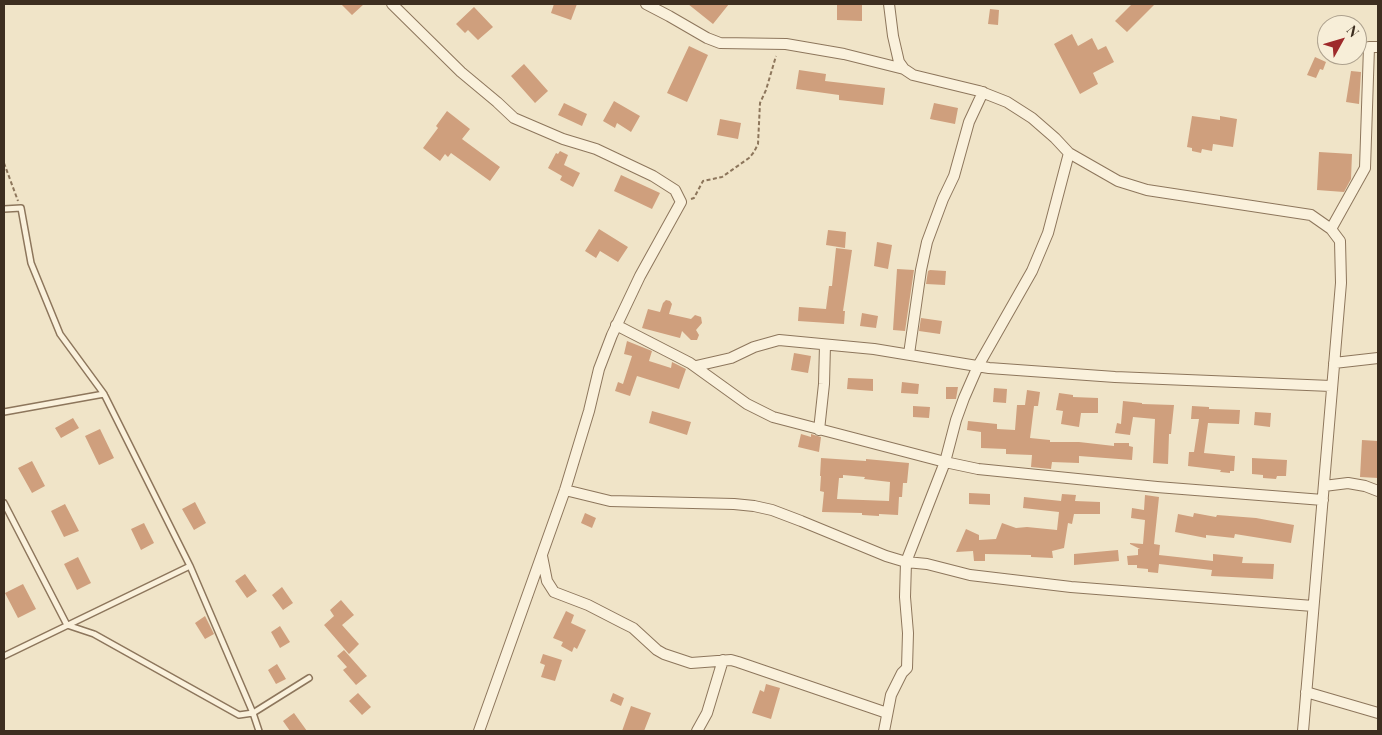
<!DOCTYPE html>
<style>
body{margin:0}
#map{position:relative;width:1382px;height:735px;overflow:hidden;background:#f0e4c8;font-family:"Playfair Display",serif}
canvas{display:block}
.frame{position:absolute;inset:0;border:5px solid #3d2e20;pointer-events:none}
.north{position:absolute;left:1317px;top:15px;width:50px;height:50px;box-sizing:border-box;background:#f7eed8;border:1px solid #ada18e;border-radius:50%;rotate:51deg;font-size:14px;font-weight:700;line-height:20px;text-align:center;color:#3d2e20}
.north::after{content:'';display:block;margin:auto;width:18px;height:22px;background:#9e2a2b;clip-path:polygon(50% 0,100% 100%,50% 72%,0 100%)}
</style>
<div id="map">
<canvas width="1382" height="735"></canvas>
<div class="frame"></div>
<div class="north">N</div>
</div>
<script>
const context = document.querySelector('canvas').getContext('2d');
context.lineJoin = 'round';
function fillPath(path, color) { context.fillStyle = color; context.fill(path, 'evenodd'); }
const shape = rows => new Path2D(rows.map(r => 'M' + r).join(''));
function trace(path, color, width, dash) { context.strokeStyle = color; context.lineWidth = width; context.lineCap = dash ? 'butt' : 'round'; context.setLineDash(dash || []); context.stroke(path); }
const building = shape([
 [341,4,364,4,352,15],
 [554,4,577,4,571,20,551,13],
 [688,4,729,4,713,24],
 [837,4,862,4,862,21,837,20],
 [1132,4,1155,4,1127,32,1115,21],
 [474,7,493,27,478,40,468,30,465,33,456,24],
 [990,9,999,10,998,25,988,24],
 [1072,34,1078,46,1092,38,1098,50,1106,46,1114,62,1093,73,1098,84,1080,94,1054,44],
 [689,46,708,55,687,102,667,93],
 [1315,57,1326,62,1323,70,1320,69,1316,78,1307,75],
 [524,64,548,91,535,103,511,76],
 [799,70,826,74,825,81,885,88,883,105,839,100,839,95,796,89],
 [1351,71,1361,72,1359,104,1346,102],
 [614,101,640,116,631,132,617,123,615,128,603,121],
 [564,103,587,114,582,126,558,115],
 [934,103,958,108,955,124,930,119],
 [447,111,470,129,462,139,500,167,490,181,451,153,448,157,445,154,440,161,423,148,438,128,436,126],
 [1192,116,1220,120,1220,116,1237,119,1233,147,1213,144,1212,151,1202,149,1201,153,1192,151,1192,148,1187,147],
 [720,119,741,123,738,139,717,135],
 [560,151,568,155,564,165,580,173,573,187,560,180,562,176,548,168,556,153,558,154],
 [1319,152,1352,154,1351,179,1344,192,1317,190],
 [621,175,660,193,652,209,614,191],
 [599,229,628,247,618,262,600,251,596,258,585,251],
 [828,230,846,232,845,248,826,245],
 [877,242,892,245,888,269,874,266],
 [836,248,852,250,843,311,845,311,844,324,798,321,799,307,826,309,829,286,832,286],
 [897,269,914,270,905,331,893,330],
 [930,270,946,271,945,285,926,284,928,271],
 [666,300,670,301,672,304,669,314,691,319,695,315,701,317,702,323,696,330,699,335,697,340,691,340,682,331,680,338,642,328,648,309,660,312,663,303],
 [862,313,878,316,876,328,860,326],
 [921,318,942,321,940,334,919,331],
 [627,341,652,351,649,361,671,368,672,362,686,369,679,389,637,376,630,396,615,391,618,382,623,384,632,356,624,354],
 [794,353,811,356,808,373,791,370],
 [848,378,873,379,873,391,847,389],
 [902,382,919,384,918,394,901,393],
 [946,387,958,387,956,399,946,399],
 [994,388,1007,389,1006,403,993,402],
 [1027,390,1040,392,1038,406,1034,406,1030,438,1050,440,1050,442,1079,442,1114,446,1114,443,1129,443,1129,446,1133,447,1132,460,1079,456,1079,463,1052,462,1051,469,1031,467,1032,455,1006,454,1006,449,981,448,981,432,967,430,968,421,997,424,997,429,1015,430,1017,405,1025,405],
 [1059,393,1073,395,1073,397,1098,398,1098,413,1081,413,1079,427,1061,424,1063,411,1056,410],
 [1123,401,1142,403,1142,404,1174,405,1171,434,1169,434,1168,464,1153,463,1155,419,1133,417,1130,435,1115,433,1117,423,1121,424],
 [913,406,930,407,929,418,913,417],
 [1192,406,1209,407,1209,409,1240,410,1239,424,1208,423,1204,453,1235,456,1234,471,1230,471,1230,473,1220,472,1221,470,1188,466,1189,452,1194,452,1199,419,1191,419],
 [652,411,691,422,687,435,649,423],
 [1255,412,1271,413,1270,427,1254,425],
 [73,418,79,428,61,438,55,428],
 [100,429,114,458,99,465,85,436],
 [801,434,811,437,811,434,821,437,819,452,798,447],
 [1362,440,1378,441,1378,478,1360,477],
 [821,458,866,461,866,459,909,463,907,483,903,483,902,497,899,497,898,515,879,514,879,516,862,515,862,513,822,512,824,492,820,491,821,476,820,476],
 [843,475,865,477,864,479,890,482,889,501,837,499,839,478,843,478],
 [1252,458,1287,460,1286,476,1277,476,1276,479,1263,478,1263,475,1252,474],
 [32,461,45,486,32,493,18,468],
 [969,493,990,494,990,505,969,504],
 [1062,494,1076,495,1075,501,1100,502,1100,514,1074,514,1072,524,1068,523,1064,548,1052,551,1053,558,1031,557,1031,555,985,554,985,561,974,561,973,551,956,552,966,529,979,535,979,540,996,539,1002,523,1016,528,1027,527,1057,530,1059,512,1023,508,1024,497,1061,501],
 [1145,495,1159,497,1154,544,1160,545,1159,555,1213,561,1213,554,1243,557,1242,563,1274,564,1273,579,1211,576,1212,570,1159,564,1158,573,1148,572,1148,569,1137,568,1137,565,1128,565,1127,556,1138,555,1138,549,1140,549,1130,544,1130,543,1143,544,1145,520,1131,518,1132,508,1144,510],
 [195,502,206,523,194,530,182,509],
 [65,504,79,531,64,537,51,511],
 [585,513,596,518,592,528,581,523],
 [1194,513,1216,517,1217,515,1256,518,1294,525,1291,543,1235,534,1234,538,1206,535,1206,538,1175,532,1178,514,1193,517],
 [144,523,154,543,141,550,131,529],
 [1118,550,1119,561,1074,565,1074,554],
 [78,557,91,583,77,590,64,564],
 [245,574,257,591,247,598,235,581],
 [23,584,36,609,18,618,5,593],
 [282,587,293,603,283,610,272,595],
 [341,600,354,615,342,625,359,644,349,654,324,625,334,616,330,610],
 [566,611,574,615,571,623,586,630,577,649,574,647,572,652,561,646,563,642,553,638],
 [205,616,214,634,205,639,195,623],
 [280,626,290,642,280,648,271,632],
 [344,650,367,676,356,685,343,670,347,667,337,656],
 [543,654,562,660,555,681,541,677,545,665,540,663],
 [277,664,286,679,276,684,268,670],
 [766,684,780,688,771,719,752,713,760,690,764,692],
 [358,693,371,707,362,715,349,701],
 [613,693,624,698,621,706,610,701],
 [631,706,651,713,644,731,622,731],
 [294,713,307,731,290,731,283,721]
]);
const path = shape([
 [4,163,18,201],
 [691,199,694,198,703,181,722,177,749,158,754,152,758,144,760,103,766,90,776,56]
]);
const lane = shape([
 [4,209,21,208,31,263,60,334,104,394],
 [4,412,104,394,190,566,253,713,259,731],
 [4,503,67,625,94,634,239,715,253,713,309,678],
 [4,656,190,566]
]);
const street = shape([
 [392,4,461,72,497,102,514,118,563,139,596,149,653,176,675,190,681,202,640,276,612,335,599,369,589,411,565,490,479,731],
 [646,4,669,16,707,38,720,43,786,44,844,54,904,69],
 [889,4,893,36,899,62,904,69,913,75,979,91,1007,102,1032,118,1055,138,1069,153,1118,181,1147,190,1311,215,1331,229,1340,241,1341,283,1303,731],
 [1331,229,1365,168,1369,47,1378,47],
 [616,325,690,363,747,404,773,417,945,462,978,469,1157,487,1323,500],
 [909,354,921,270,927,242,943,199,954,176,969,122,983,92],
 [1334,363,1378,358],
 [696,366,731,358,754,347,779,340,874,349,989,368,1115,377,1331,386],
 [819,430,824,384,825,345],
 [1324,486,1348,483,1365,486,1378,491],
 [565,490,610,501,734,504,754,506,772,510,801,521,886,556,906,562,927,564,970,575,1071,587,1313,606],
 [542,556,547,581,554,592,588,605,623,623,633,628,657,650,664,654,691,663,731,660,738,662,887,713],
 [1306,692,1378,713],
 [697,731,707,713,723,660],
 [884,731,891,695,902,673,907,668,908,633,905,597,906,562,945,462,956,420,964,398,978,366,1032,271,1048,233,1069,153]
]);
fillPath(building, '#cf9f7d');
trace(lane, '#8d765c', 8);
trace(street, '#8d765c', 12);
trace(path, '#8d765c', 2, [4, 2.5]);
trace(lane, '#faf1dc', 5);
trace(street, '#faf1dc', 10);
</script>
